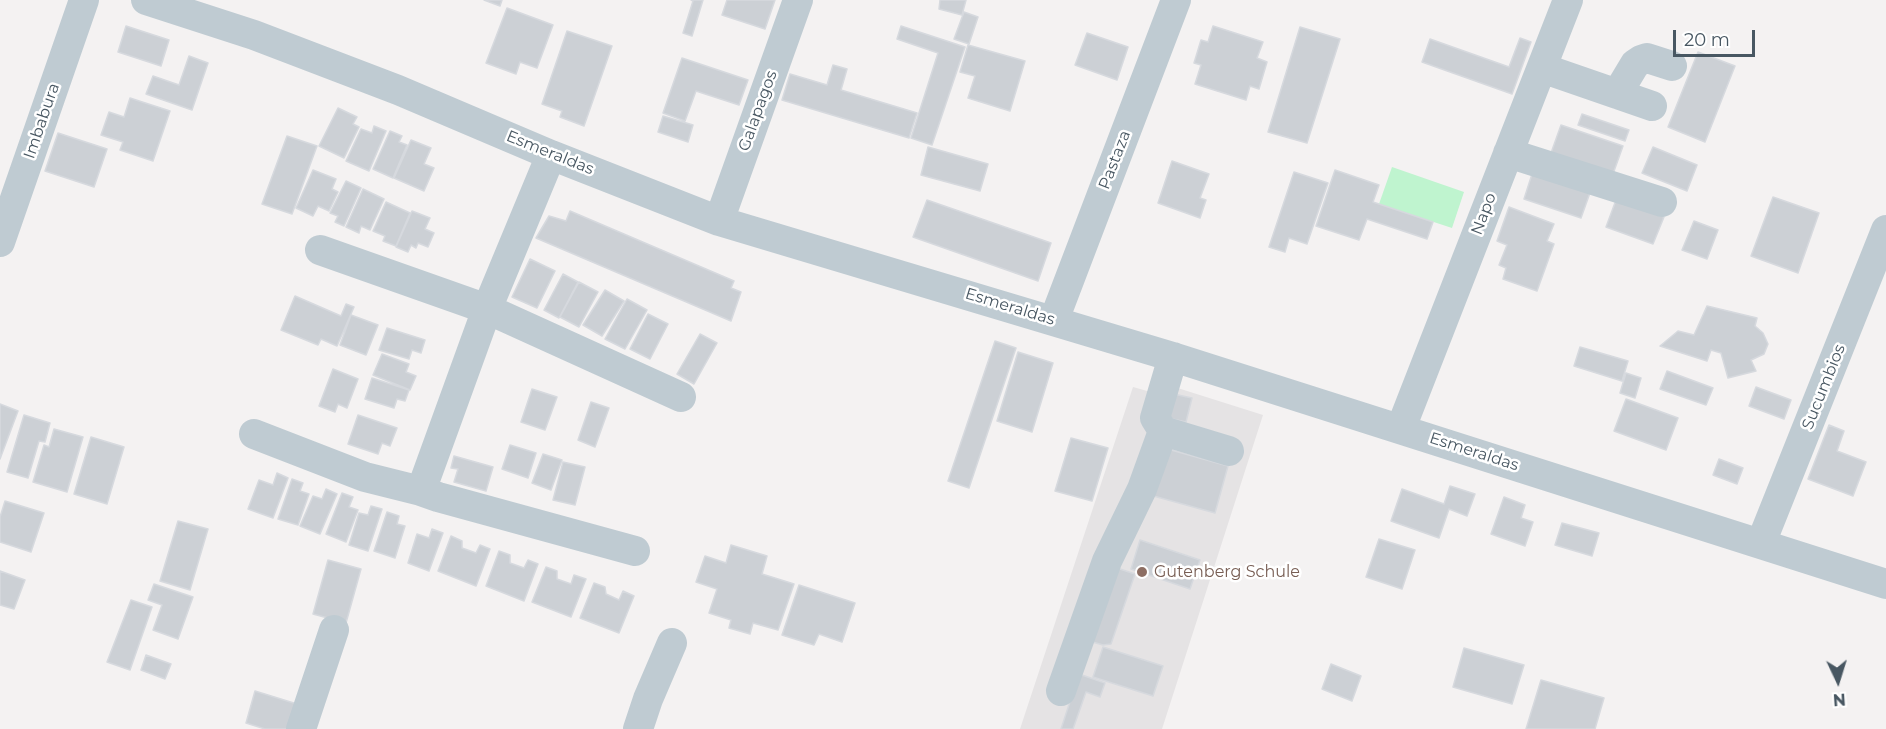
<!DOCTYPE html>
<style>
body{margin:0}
#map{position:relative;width:1886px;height:729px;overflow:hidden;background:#f4f2f2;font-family:Montserrat,sans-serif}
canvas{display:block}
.north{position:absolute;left:1808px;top:651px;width:60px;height:60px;-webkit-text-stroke:4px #fff;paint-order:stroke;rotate:176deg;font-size:16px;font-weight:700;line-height:24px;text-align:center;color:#485762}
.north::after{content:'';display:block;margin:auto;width:21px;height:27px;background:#485762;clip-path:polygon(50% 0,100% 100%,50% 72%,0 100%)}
.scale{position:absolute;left:1673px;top:30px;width:82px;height:27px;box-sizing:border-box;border:3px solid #485762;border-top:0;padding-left:8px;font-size:18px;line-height:21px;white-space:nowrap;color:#485762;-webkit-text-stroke:4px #fff;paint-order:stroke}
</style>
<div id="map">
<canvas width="1886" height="729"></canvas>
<div class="north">N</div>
<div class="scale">20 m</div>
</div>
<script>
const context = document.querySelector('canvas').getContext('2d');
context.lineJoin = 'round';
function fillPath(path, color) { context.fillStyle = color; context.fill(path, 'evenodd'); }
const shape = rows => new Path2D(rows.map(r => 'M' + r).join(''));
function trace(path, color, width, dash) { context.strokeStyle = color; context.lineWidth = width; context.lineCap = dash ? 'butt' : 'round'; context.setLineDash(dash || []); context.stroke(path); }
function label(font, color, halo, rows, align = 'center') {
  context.font = font + ' Montserrat,sans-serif'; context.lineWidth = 5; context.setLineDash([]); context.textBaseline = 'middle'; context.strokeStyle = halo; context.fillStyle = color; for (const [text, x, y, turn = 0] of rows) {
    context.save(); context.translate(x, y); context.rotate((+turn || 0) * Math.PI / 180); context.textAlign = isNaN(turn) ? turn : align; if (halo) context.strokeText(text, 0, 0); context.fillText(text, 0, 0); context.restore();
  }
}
const education = shape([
 [1165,384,1263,415,1162,729,1020,729,1133,387,1161,395]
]);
const green = shape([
 [1392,167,1464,192,1452,228,1379,204]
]);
const building = shape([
 [484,0,502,0,500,6,484,0],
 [691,0,703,0,692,36,683,33,693,1,691,0],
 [727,0,775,0,765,29,722,15,727,0],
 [940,0,966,0,962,15,939,9,940,0],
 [507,8,553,25,537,68,520,62,516,74,486,63,507,8],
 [964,12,978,17,969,44,954,39,964,12],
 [126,26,169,40,161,66,118,52,126,26],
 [901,26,965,47,932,145,911,138,938,53,897,39,901,26],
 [1213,26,1263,42,1257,58,1267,62,1259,89,1250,86,1246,100,1195,84,1201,65,1194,63,1201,40,1208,42,1213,26],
 [1300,27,1340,39,1307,143,1268,132,1300,27],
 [567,31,612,46,584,126,560,117,562,111,542,104,567,31],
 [1087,33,1128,47,1117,80,1075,65,1087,33],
 [1520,38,1531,42,1512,94,1422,62,1430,39,1509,67,1520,38],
 [968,45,1025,61,1010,111,968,98,975,76,960,72,968,45],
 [1698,52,1735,66,1705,142,1668,127,1698,52],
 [189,56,208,63,192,110,146,94,153,76,179,85,189,56],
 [682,58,748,80,739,105,696,91,685,121,663,113,682,58],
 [833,65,847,69,841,90,917,113,909,138,782,100,790,74,827,85,833,65],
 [130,98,170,111,153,161,120,150,123,142,101,135,109,112,124,117,130,98],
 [338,108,357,117,353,124,359,127,344,158,319,146,338,108],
 [1582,114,1629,130,1625,141,1578,125,1582,114],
 [663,116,693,125,688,142,658,132,663,116],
 [1561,125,1623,146,1613,174,1551,153,1561,125],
 [374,126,386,131,369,171,346,161,361,129,372,133,374,126],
 [390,131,402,136,399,142,407,145,393,178,373,169,390,131],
 [58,133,107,149,94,187,45,171,58,133],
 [287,136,317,146,292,214,262,204,287,136],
 [411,140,431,148,424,164,434,168,424,191,394,178,411,140],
 [928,147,988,164,980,191,921,175,928,147],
 [1653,147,1697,165,1687,191,1642,173,1653,147],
 [1172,161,1209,174,1200,198,1206,200,1200,218,1158,203,1172,161],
 [313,170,336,179,332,189,338,192,329,211,318,206,313,216,296,208,313,170],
 [1335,170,1379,185,1373,202,1433,222,1427,239,1367,219,1359,240,1316,226,1335,170],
 [1533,171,1591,190,1581,218,1524,199,1533,171],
 [1294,172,1328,183,1307,244,1289,238,1285,252,1269,247,1294,172],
 [346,181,361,188,344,226,335,222,338,216,330,213,346,181],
 [363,189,384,199,370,230,361,226,359,233,346,227,363,189],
 [1773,197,1819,213,1798,273,1751,256,1773,197],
 [927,200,1051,243,1038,281,913,237,927,200],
 [1616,200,1664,217,1653,244,1606,227,1616,200],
 [386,202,410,213,396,246,383,241,385,236,373,231,386,202],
 [1509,207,1554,224,1547,241,1554,244,1537,291,1503,279,1506,268,1499,265,1507,245,1497,241,1509,207],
 [412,211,430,218,425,229,434,233,428,247,418,243,416,248,411,245,408,252,396,247,412,211],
 [570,211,734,281,731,288,741,292,731,321,536,238,549,216,566,221,570,211],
 [1694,221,1718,230,1707,259,1682,250,1694,221],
 [530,259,555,271,537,308,512,297,530,259],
 [563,274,578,282,559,318,544,310,563,274],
 [579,282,598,292,579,327,560,317,579,282],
 [605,290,624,301,602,336,583,325,605,290],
 [295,296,341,316,346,304,354,307,337,346,321,339,318,345,281,330,295,296],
 [627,299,647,310,625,349,605,339,627,299],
 [1707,306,1757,318,1755,326,1763,333,1768,344,1764,354,1751,360,1756,371,1728,378,1721,353,1711,350,1707,361,1660,346,1678,331,1694,335,1707,306],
 [648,314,668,324,650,359,630,349,648,314],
 [351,315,378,325,366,355,340,345,351,315],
 [387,328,425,340,421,353,412,350,409,359,379,350,387,328],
 [700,334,717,343,694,384,677,374,700,334],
 [995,341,1016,348,969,488,948,481,995,341],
 [1580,347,1628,361,1622,381,1574,366,1580,347],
 [1018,352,1053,363,1032,432,997,421,1018,352],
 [382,354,409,364,406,372,416,376,410,390,373,375,382,354],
 [333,369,358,379,347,408,338,404,335,412,319,406,333,369],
 [1667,371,1713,388,1706,405,1660,389,1667,371],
 [1626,373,1641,378,1635,398,1620,393,1626,373],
 [372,378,409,390,405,401,397,399,394,408,365,399,372,378],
 [1756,387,1791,400,1784,419,1749,406,1756,387],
 [532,389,557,397,545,430,521,422,532,389],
 [1169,393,1192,398,1186,422,1163,417,1169,393],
 [1626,399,1678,418,1666,450,1614,431,1626,399],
 [591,402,609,408,595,447,578,440,591,402],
 [0,404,18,411,0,459,0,404],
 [24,415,50,423,45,442,39,441,28,478,7,472,24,415],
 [358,415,397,428,390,446,382,443,378,454,348,444,358,415],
 [1829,425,1844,431,1837,451,1866,462,1853,496,1808,479,1829,425],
 [54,429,83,437,67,492,33,482,44,445,49,447,54,429],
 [91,437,124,447,107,504,74,494,91,437],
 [1071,438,1108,448,1092,501,1055,491,1071,438],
 [510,445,536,453,528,478,502,469,510,445],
 [1164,448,1228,466,1215,513,1150,495,1164,448],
 [543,454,562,460,551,490,532,483,543,454],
 [454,456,493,467,486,491,454,482,458,469,451,468,454,456],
 [1719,459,1743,468,1737,484,1713,475,1719,459],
 [563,462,585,467,575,505,553,500,563,462],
 [277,473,288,478,273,518,248,509,259,480,273,485,277,473],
 [292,479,303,483,300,491,309,494,298,525,278,519,292,479],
 [1450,486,1475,494,1467,516,1449,509,1439,538,1391,521,1402,489,1444,504,1450,486],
 [326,489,337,494,320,534,300,526,313,496,322,499,326,489],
 [342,493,353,497,349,507,358,510,346,542,326,534,342,493],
 [1504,497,1525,505,1521,518,1533,522,1525,546,1491,534,1504,497],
 [5,501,44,513,31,552,0,542,0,517,5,501],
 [371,506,382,509,368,551,349,545,359,513,368,515,371,506],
 [387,512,399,516,397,524,405,526,395,558,374,551,387,512],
 [178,521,208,529,190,590,160,581,178,521],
 [1562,523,1599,533,1592,556,1555,545,1562,523],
 [432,529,443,533,429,571,408,563,417,534,429,538,432,529],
 [451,536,462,541,462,548,476,553,480,545,490,549,476,586,438,571,451,536],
 [1379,539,1415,550,1402,589,1366,577,1379,539],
 [1140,540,1200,560,1190,589,1131,569,1140,540],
 [731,545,767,556,762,574,794,584,778,630,753,623,750,634,729,628,731,620,709,613,717,589,696,582,705,556,726,563,731,545],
 [499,551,510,555,510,563,524,568,528,560,538,564,524,601,486,586,499,551],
 [328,560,361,569,346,623,313,614,328,560],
 [546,567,557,571,557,579,571,584,574,575,586,579,571,617,532,602,546,567],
 [1114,567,1135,574,1111,644,1103,645,1089,641,1114,567],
 [0,571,25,580,14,609,0,605,0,571],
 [594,583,605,587,606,594,619,600,623,591,634,596,619,633,580,618,594,583],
 [154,584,193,597,178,639,153,630,162,605,148,600,154,584],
 [799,585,855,603,842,642,819,634,814,645,782,635,799,585],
 [131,600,152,607,130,670,107,662,131,600],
 [1103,647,1163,666,1153,696,1093,677,1103,647],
 [1464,648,1524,665,1512,704,1453,687,1464,648],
 [146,655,171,664,165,679,141,670,146,655],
 [1331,664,1361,676,1352,701,1322,689,1331,664],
 [1079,674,1105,683,1100,697,1086,692,1073,729,1061,729,1079,674],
 [1541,680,1604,698,1595,729,1526,729,1541,680],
 [255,691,297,704,289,729,265,729,246,723,255,691]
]);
const minor = shape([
 [146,0,254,35,398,90,551,155,719,221,1173,357,1886,584],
 [1542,68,1652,106],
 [1617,94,1635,64,1641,60,1647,58,1672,66],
 [1508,153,1662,202],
 [551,155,487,309,421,491,438,497,635,551],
 [719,221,798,0],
 [0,242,84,0],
 [320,250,487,309,681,397],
 [1054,320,1176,0],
 [1401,428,1568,0],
 [1163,431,1229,451],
 [254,434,365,477,421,491],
 [1761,543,1886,230],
 [1061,691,1107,561,1142,489,1163,431,1155,418,1173,357],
 [301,729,334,630],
 [638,729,648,699,672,643]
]);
const markers = [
 [1142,572,6,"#8d6e63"]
];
const streetNames = [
 ["Galapagos",758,111,-70],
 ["Imbabura",42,121,-71],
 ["Esmeraldas",550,153,22],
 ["Pastaza",1115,160,-69],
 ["Napo",1484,214,-69],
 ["Esmeraldas",1010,307,17],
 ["Sucumbios",1824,387,-68],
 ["Esmeraldas",1474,452,18]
];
const educationNames = [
 ["Gutenberg Schule",1154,572]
];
fillPath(education, '#e5e3e4');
fillPath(green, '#bff4cf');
fillPath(building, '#ccd0d5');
trace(building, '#d6d9de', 1.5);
trace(minor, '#bfcbd2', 30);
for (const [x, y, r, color] of markers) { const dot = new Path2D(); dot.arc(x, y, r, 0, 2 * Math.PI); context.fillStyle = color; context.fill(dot); trace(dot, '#fff', 2); }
label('16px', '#485762', '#fff', streetNames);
label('16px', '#785e54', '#fff', educationNames, 'left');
</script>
